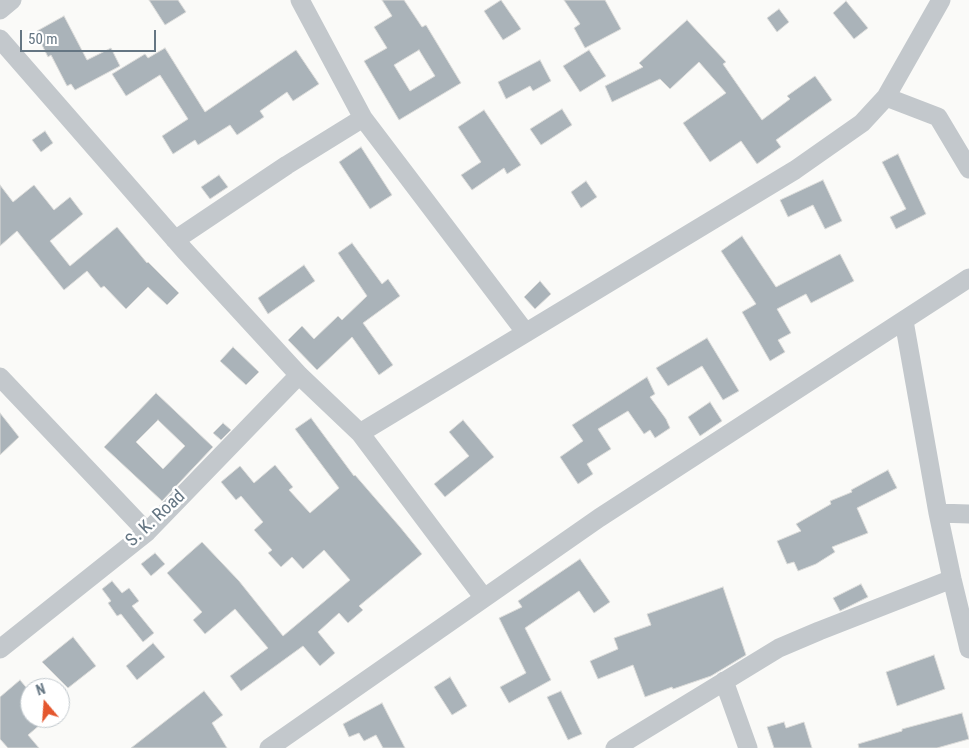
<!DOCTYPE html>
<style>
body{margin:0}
#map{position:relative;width:969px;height:748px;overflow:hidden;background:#fafaf8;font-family:"Roboto Condensed",sans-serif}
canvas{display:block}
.north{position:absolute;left:20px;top:678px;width:50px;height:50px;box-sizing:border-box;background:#fff;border:1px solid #c1c8cd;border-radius:50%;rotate:342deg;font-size:14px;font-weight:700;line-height:20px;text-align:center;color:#657683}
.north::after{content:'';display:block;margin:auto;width:18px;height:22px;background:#e4572e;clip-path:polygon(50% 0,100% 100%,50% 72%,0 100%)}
.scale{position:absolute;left:20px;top:30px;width:136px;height:22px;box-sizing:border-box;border:2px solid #657683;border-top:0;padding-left:6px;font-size:15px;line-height:18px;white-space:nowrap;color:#657683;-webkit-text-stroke:4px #fff;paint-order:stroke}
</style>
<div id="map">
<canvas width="969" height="748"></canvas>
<div class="north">N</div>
<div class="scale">50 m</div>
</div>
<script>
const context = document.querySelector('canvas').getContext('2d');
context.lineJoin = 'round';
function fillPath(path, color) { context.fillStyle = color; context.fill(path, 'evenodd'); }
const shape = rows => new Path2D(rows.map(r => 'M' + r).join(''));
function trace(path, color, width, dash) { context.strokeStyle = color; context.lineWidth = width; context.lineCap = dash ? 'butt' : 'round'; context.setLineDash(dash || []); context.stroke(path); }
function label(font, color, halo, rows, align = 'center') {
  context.font = font + ' "Roboto Condensed",sans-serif'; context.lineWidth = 5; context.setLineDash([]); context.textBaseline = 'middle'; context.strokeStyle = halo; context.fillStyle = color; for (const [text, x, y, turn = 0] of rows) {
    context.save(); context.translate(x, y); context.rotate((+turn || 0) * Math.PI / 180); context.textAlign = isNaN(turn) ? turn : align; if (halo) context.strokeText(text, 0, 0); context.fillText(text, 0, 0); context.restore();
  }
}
const building = shape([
 [149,0,178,0,186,12,165,25,149,0],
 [382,0,404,0,422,27,426,25,461,83,399,120,364,61,387,48,374,27,392,16,382,0],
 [419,50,435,76,410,91,394,65,419,50],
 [501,0,521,29,503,40,484,11,501,0],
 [564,0,605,0,621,29,585,48,574,28,580,24,564,0],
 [846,1,868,28,854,39,833,13,846,1],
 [779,9,789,22,777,32,767,18,779,9],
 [64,16,87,60,111,48,120,66,75,90,71,84,67,86,51,55,48,57,40,41,42,40,37,31,64,16],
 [687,20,726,62,723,64,762,120,790,99,787,96,815,76,832,100,776,140,781,147,757,164,741,141,710,162,683,123,726,93,699,62,670,89,660,79,612,102,605,86,643,67,639,63,687,20],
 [165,48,205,112,296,50,319,84,293,101,287,92,260,111,264,117,237,135,230,125,198,145,195,140,173,154,162,136,188,119,160,75,126,96,112,74,145,54,148,58,165,48],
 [589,50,606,76,580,92,563,66,589,50],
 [540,60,551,81,533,91,530,86,506,99,498,82,540,60],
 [562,109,572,125,541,145,530,129,562,109],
 [484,110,521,165,507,174,504,168,472,190,461,175,481,162,458,127,484,110],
 [45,131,53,143,41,152,32,140,45,131],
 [361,147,392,195,370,209,339,162,361,147],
 [898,154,926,214,896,229,890,217,906,209,882,162,898,154],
 [219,175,228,187,210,199,201,187,219,175],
 [823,180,842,221,825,229,813,205,788,217,780,200,823,180],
 [586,181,597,197,581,208,571,192,586,181],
 [0,185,13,202,34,185,54,210,70,197,83,214,50,241,70,266,117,227,147,263,148,262,179,293,167,305,148,287,126,309,104,286,101,288,87,271,64,290,17,231,0,246,0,185],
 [742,236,776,287,840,254,854,281,811,303,806,294,777,309,791,333,778,340,785,352,770,361,742,312,756,304,721,251,742,236],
 [352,243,382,284,388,279,400,296,363,323,393,365,379,375,352,337,317,370,288,340,302,326,314,339,338,316,342,320,367,296,338,253,352,243],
 [304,265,315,281,268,314,258,298,304,265],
 [540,281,551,294,535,309,524,297,540,281],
 [707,338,739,391,723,400,702,366,668,386,656,368,707,338],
 [233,347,259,372,246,385,220,361,233,347],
 [647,377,655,394,650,397,666,419,670,428,655,438,650,430,644,434,628,411,598,429,611,449,587,464,593,474,578,484,560,457,583,441,572,425,647,377],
 [156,393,213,447,162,501,104,447,156,393],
 [158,420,185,446,163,469,136,442,158,420],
 [710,402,722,421,700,436,688,417,710,402],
 [0,413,19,437,0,455,0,413],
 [311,418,354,476,355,475,400,527,422,554,359,606,363,610,348,623,339,613,318,632,335,653,320,666,303,646,241,691,230,676,268,648,235,609,205,634,193,620,202,612,167,573,202,542,239,581,283,636,350,580,324,550,303,569,292,557,281,567,268,553,272,550,254,530,263,522,241,496,236,500,221,482,240,466,254,483,275,465,293,487,289,490,310,513,339,488,295,429,311,418],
 [463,420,494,457,445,497,434,484,469,456,449,432,463,420],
 [223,423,231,430,221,440,213,433,223,423],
 [888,470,897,488,857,508,868,533,832,547,835,552,816,564,798,571,794,562,787,564,777,541,801,531,796,524,831,504,830,501,852,492,851,490,888,470],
 [155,553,165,564,151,576,141,564,155,553],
 [580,559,610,602,594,613,579,591,525,628,551,680,509,703,500,687,526,673,499,618,522,607,518,601,580,559],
 [112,581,122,593,129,588,139,601,132,606,154,633,143,642,121,614,117,616,108,603,111,601,102,589,112,581],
 [861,584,868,597,840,611,833,598,861,584],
 [723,587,746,655,711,676,673,689,672,687,645,697,633,665,598,679,590,661,618,649,614,638,651,625,647,614,723,587],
 [73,637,96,666,68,688,42,662,73,637],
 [153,643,165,657,137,680,126,666,153,643],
 [934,655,945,689,897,706,886,672,934,655],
 [450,677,467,706,452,715,434,687,450,677],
 [20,680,30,692,30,718,48,718,28,735,39,748,8,748,0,739,0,697,20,680],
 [204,691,223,715,212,723,227,748,131,748,204,691],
 [561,691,582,734,568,740,547,697,561,691],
 [382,703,405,748,383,748,376,735,364,741,359,733,349,737,343,724,382,703],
 [962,713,969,739,937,748,859,748,858,744,902,731,902,729,962,713],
 [784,722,786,728,804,722,812,748,774,748,767,727,784,722]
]);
const minor = shape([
 [300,0,363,118,526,333],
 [0,10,12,0],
 [0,39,185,251,299,375,360,433,484,598],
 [886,97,938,117,969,169],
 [175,240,287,165,363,118],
 [904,321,938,513,952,579,969,649],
 [0,377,147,532],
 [360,433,795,170,862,123,886,97,941,0],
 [938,513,969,514],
 [0,649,147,532,299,375],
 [724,681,748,748],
 [269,748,599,518,969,278],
 [615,748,779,648,819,631,952,579]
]);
const streetNames = [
 ["S. K. Road",156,519,-43]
];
fillPath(building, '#aab3b9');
trace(building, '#dcdcda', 1);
trace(minor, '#c3c8cc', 19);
label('18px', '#657683', '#fff', streetNames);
</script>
